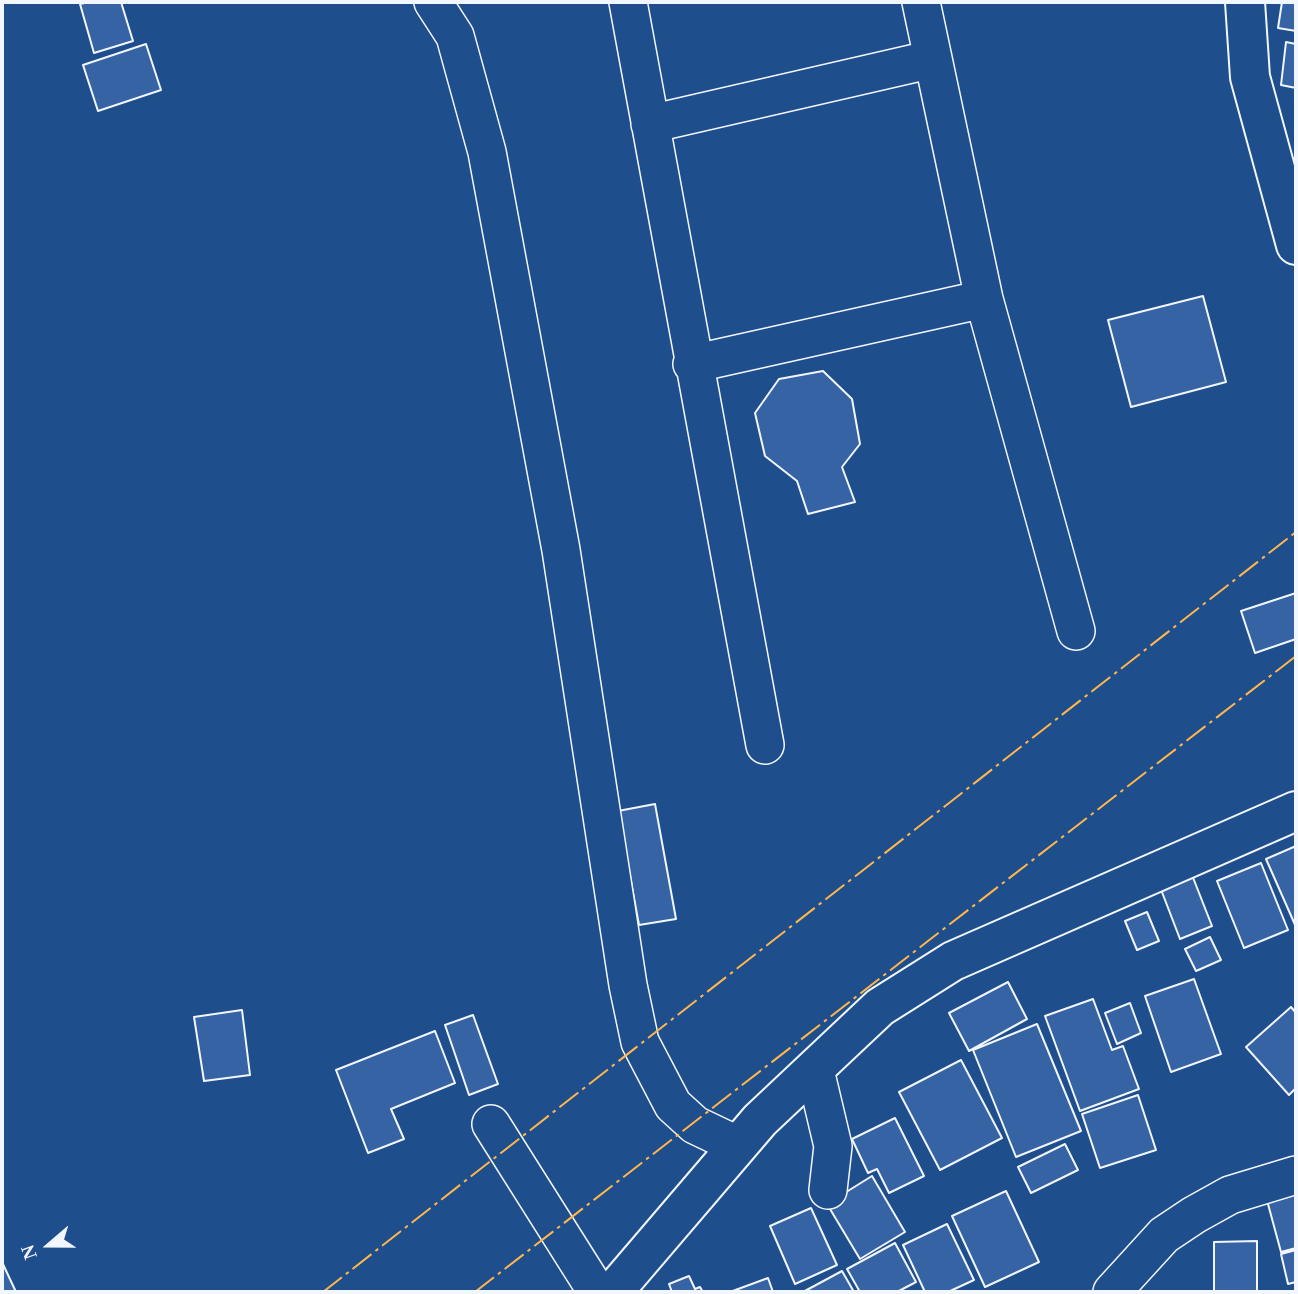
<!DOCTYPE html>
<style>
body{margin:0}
#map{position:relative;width:1298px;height:1294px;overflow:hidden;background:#1f4e8c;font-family:Georgia,serif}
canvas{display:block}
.frame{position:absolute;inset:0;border:4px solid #f2f6ff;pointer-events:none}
.north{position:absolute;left:14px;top:1210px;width:70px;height:70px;-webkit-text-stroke:5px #1f4e8c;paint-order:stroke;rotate:250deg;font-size:19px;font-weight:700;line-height:28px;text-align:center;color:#f2f6ff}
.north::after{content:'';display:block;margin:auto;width:24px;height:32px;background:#f2f6ff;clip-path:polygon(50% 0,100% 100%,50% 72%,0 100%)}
</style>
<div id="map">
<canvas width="1298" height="1294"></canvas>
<div class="frame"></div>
<div class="north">N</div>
</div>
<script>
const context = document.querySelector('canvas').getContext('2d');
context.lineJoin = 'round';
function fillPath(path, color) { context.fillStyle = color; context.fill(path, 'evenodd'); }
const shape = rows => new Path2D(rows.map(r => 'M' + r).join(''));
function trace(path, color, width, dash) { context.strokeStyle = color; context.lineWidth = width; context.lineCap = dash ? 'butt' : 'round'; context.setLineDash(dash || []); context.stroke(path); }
const building = shape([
 [89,2,121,2,133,41,94,53,80,4,89,2],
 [1282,2,1296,2,1296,31,1278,28,1282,2],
 [1286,42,1296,44,1296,88,1281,85,1286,42],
 [146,44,161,90,98,111,83,65,146,44],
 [1203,296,1226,382,1131,407,1108,320,1203,296],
 [823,371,852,399,860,444,842,467,855,502,808,514,797,481,765,456,755,413,779,379,823,371],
 [1296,593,1296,639,1255,653,1241,611,1296,593],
 [655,804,676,919,639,925,618,811,655,804],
 [1296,846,1296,927,1266,859,1296,846],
 [1261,863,1288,930,1244,948,1217,881,1261,863],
 [1192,875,1212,926,1180,939,1160,887,1192,875],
 [1147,912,1159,941,1137,950,1125,921,1147,912],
 [1210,937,1221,960,1196,971,1185,949,1210,937],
 [1194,979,1221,1054,1171,1072,1145,996,1194,979],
 [1008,982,1027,1019,969,1051,949,1013,1008,982],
 [1093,999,1112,1050,1123,1046,1139,1089,1080,1111,1045,1016,1093,999],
 [1130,1003,1141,1033,1117,1044,1105,1013,1130,1003],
 [1291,1007,1296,1013,1296,1088,1289,1095,1246,1047,1291,1007],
 [242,1010,250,1075,204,1081,194,1017,242,1010],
 [473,1015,498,1084,469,1095,445,1025,473,1015],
 [1037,1024,1081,1131,1016,1157,973,1050,1037,1024],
 [435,1031,455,1083,391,1109,404,1139,368,1153,336,1070,435,1031],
 [961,1060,1002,1138,940,1170,899,1092,961,1060],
 [1138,1095,1156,1150,1100,1168,1082,1114,1138,1095],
 [895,1118,924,1176,889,1193,877,1169,868,1173,852,1139,895,1118],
 [1065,1144,1078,1170,1031,1193,1018,1167,1065,1144],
 [872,1176,905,1232,860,1259,827,1204,872,1176],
 [1296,1184,1296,1248,1281,1252,1265,1193,1296,1184],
 [1006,1191,1039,1262,985,1287,952,1216,1006,1191],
 [811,1208,837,1265,795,1284,770,1226,811,1208],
 [947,1224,974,1280,948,1292,925,1292,903,1245,947,1224],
 [1257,1241,1257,1292,1214,1292,1214,1242,1257,1241],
 [895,1243,916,1282,897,1292,860,1292,847,1269,895,1243],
 [1296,1250,1296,1282,1288,1284,1281,1254,1296,1250],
 [2,1262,16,1292,2,1292,2,1262],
 [842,1271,854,1292,803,1292,842,1271],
 [689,1276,695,1289,700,1287,703,1292,672,1292,669,1284,689,1276],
 [768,1278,773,1292,730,1292,768,1278]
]);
const street = shape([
 [433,2,455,36,487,152,561,550,628,985,640,1042,673,1105,695,1125,737,1145],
 [628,2,765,745],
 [921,2,984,299,1076,631],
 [650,124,933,59],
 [692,364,984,299],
 [815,1070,833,1146,828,1190],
 [491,1124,597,1292],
 [1112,1292,1164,1235,1194,1215,1230,1195,1296,1175]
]);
const secondary = shape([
 [1245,2,1250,77,1296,245],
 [613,1292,760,1120,880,1007,953,961,1296,811]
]);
const power = shape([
 [323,1292,1296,532],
 [475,1292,1296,656]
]);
fillPath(building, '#3563a3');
trace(building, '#f2f6ff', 2);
trace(street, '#f2f6ff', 40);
trace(secondary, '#f2f6ff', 42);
trace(street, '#1f4e8c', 37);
trace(secondary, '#1f4e8c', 38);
trace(power, '#ffb74d', 2, [24, 5, 3.5, 5]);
</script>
